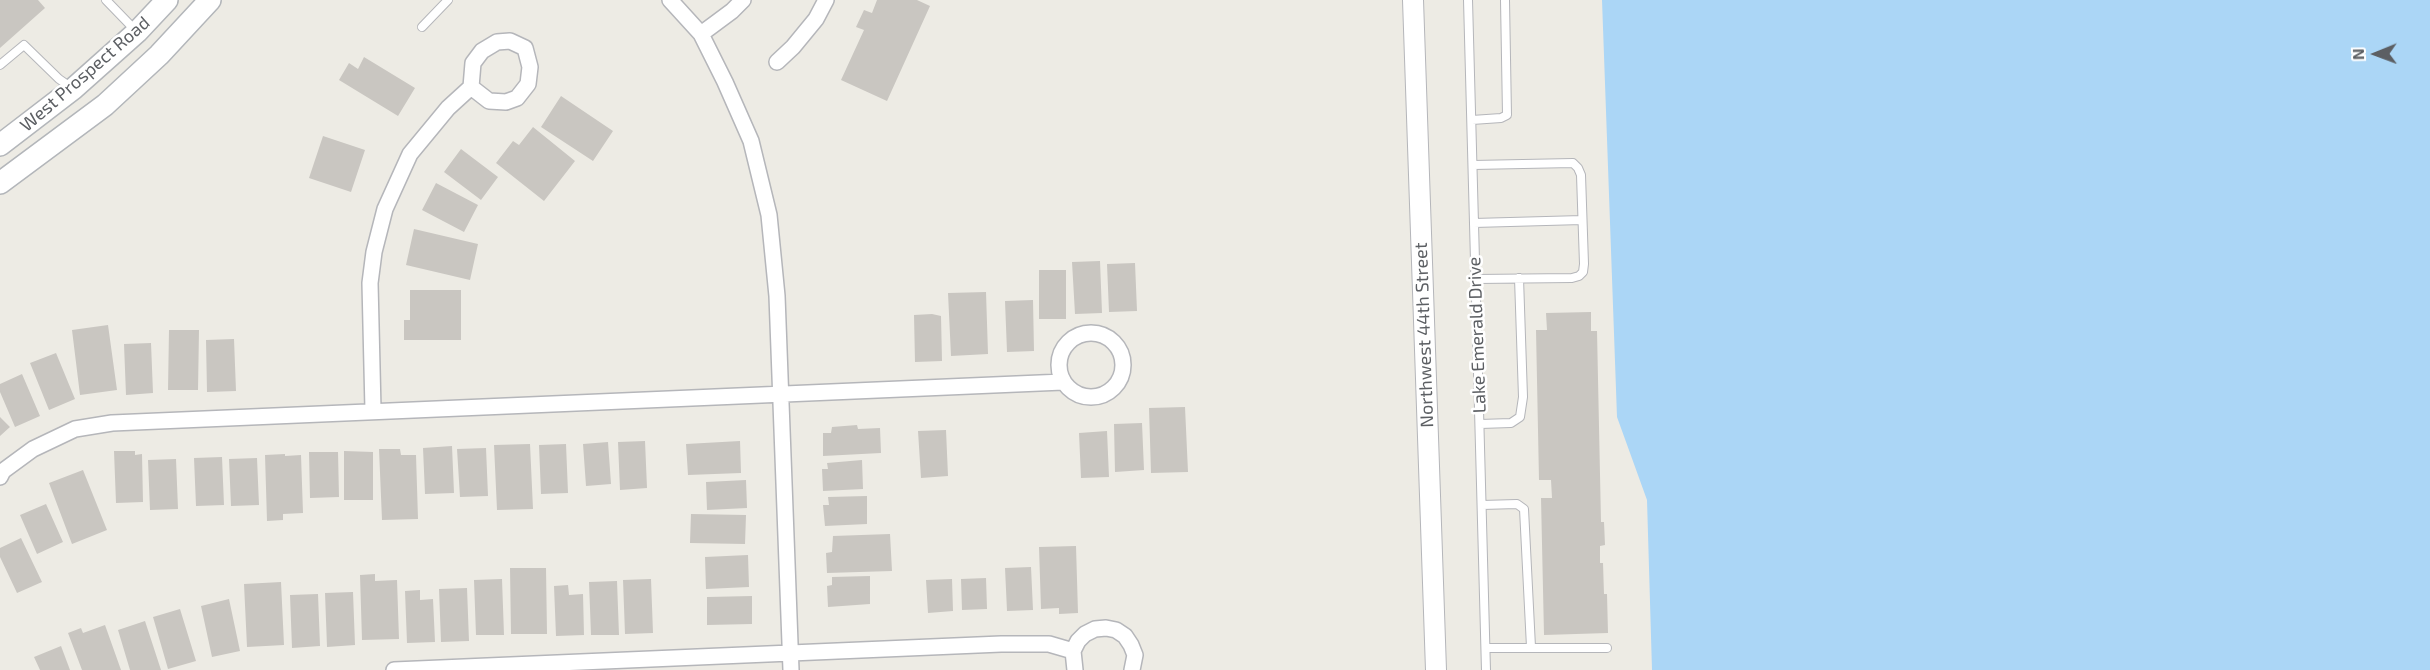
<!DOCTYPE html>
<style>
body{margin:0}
#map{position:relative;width:2430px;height:670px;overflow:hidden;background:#edebe4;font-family:"Exo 2",sans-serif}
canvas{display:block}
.north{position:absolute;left:2346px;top:24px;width:60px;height:60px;-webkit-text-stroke:4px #fff;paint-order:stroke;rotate:269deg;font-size:16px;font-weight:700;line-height:24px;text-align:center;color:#5c5f63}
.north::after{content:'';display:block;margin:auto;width:21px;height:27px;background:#5c5f63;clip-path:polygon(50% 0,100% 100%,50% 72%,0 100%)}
</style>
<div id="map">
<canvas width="2430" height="670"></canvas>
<div class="north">N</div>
</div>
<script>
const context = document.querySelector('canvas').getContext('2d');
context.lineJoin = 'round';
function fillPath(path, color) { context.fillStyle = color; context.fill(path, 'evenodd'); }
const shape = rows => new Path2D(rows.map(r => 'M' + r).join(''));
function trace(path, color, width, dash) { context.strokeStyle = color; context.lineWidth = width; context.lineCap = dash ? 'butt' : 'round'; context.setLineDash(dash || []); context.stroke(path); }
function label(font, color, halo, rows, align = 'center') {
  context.font = font + ' "Exo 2",sans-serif'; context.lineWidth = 5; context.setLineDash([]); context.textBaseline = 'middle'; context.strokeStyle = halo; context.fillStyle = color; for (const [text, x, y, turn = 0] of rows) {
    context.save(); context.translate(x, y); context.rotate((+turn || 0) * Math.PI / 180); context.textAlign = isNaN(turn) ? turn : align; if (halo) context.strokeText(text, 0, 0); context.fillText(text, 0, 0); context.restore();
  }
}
const water = shape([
 [1602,0,2430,0,2430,670,1652,670,1647,500,1617,417]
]);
const building = shape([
 [0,0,38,0,45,8,0,48],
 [877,0,917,0,930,6,887,101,841,80,864,30,856,27,864,10,872,13],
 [364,57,415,88,398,116,339,80,349,63,358,69],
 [561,96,613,131,593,161,541,127],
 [533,127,575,161,544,201,496,163,513,141,519,145],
 [323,136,365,150,351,192,309,178],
 [461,149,498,177,481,200,444,172],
 [436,183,478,205,464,232,422,210],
 [414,229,478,244,470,280,406,265],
 [1100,261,1102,313,1075,314,1072,262],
 [1135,263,1137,311,1109,312,1107,264],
 [1039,270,1066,270,1066,319,1039,319],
 [410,290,461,290,461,340,404,340,404,320,410,320],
 [986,292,988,354,951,356,948,293],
 [1033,300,1034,351,1007,352,1005,301],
 [1591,312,1591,331,1597,331,1601,522,1604,522,1605,545,1600,546,1600,563,1603,563,1604,594,1607,594,1608,633,1544,635,1541,498,1552,498,1551,480,1539,480,1536,330,1547,330,1546,313],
 [932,314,941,316,942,361,915,362,914,315],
 [108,325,117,390,80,395,72,330],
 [169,330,199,330,198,390,168,390],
 [234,339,236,391,207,392,206,340],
 [151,343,153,393,126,395,124,344],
 [56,353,75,399,49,410,30,363],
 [22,374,40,416,15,427,0,392,0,384],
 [1185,407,1188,472,1151,473,1149,408],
 [0,417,10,427,0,436],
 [1142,423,1144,470,1115,472,1114,424],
 [857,425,858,429,880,428,881,453,823,456,823,433,831,433,832,427],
 [946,430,948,476,921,478,918,431],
 [1107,431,1109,477,1081,478,1079,433],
 [645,441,647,488,620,490,618,442],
 [740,441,741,473,688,475,686,444],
 [608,442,611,484,586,486,583,444],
 [530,444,533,509,497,510,494,445],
 [566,444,568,493,541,494,539,445],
 [452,446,454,493,425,494,423,448],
 [486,448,488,496,460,497,457,449],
 [379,449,400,449,401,455,416,455,418,519,382,520],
 [114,451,135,451,135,455,142,454,143,502,116,503],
 [344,451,373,452,373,500,344,500],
 [309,452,338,452,339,497,310,498],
 [285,454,285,456,301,455,303,513,283,514,283,520,267,521,265,455],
 [222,457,224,505,196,506,194,458],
 [257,458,259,505,231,506,229,459],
 [176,459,178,509,150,510,148,460],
 [862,460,863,489,823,491,822,469,828,469,827,463],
 [83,470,107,530,72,544,49,483],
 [746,480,747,508,707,510,706,482],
 [867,496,867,524,825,526,823,505,829,505,828,497],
 [46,504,63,542,37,554,20,515],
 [691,514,746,515,745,544,690,543],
 [890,534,892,571,827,573,826,553,832,552,833,536],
 [21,538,42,582,17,593,0,557,0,548],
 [1076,546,1078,613,1059,614,1059,608,1041,609,1039,547],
 [748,555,749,587,706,589,705,557],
 [1031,567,1033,610,1007,611,1005,568],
 [510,568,546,568,547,634,511,634],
 [375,574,375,581,397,580,399,639,362,640,360,575],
 [870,576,870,604,828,607,827,586,832,585,832,577],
 [986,578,987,609,962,610,961,579],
 [502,579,504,635,476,635,474,580],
 [651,579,653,633,625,634,623,580],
 [952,579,953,611,928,613,926,580],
 [617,581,619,635,591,635,589,582],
 [281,582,284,645,247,647,244,584],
 [568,585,569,595,583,594,584,635,556,636,554,586],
 [467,588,469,641,441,642,439,589],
 [420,590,420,600,433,599,435,642,407,643,405,591],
 [353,592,355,645,327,647,325,593],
 [318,594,320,646,292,648,290,595],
 [752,596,752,624,707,625,707,597],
 [229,599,240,651,212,657,201,606],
 [180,609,196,661,168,669,153,617],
 [145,621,161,670,130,670,118,630],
 [105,625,121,670,82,670,68,633,81,628,83,633],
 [61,646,70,670,40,670,34,657]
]);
const service = shape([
 [106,0,136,31],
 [1468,0,1486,670],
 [422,27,448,0],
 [0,65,24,45,59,79,72,88],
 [1472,120,1501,118,1507,115,1505,0],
 [1473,165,1573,163,1578,168,1581,175,1584,264,1583,272,1579,276,1572,278,1476,279],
 [1474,223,1582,220],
 [1480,424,1511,423,1520,417,1523,397,1519,278],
 [1482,505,1517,504,1524,509,1531,647],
 [1486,648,1607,648]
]);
const minor = shape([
 [670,0,701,34,725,82,751,141,769,215,777,296,791,670],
 [701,34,732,11,743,0],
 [777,62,793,47,816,19,826,0],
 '1059 365a32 32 0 1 1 64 0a32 32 0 1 1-64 0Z',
 [373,410,370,283,374,252,385,209,410,154,448,108,471,87,489,101,506,102,517,98,528,84,530,67,525,48,510,41,497,42,482,51,473,63,471,87],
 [0,477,3,471,33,449,75,429,112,423,1063,382],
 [394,670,1001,644,1049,644,1073,651],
 [1075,670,1073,651,1078,641,1085,634,1095,629,1106,628,1116,630,1125,636,1131,645,1135,655,1132,670]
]);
const tertiary = shape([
 [1413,0,1436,670]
]);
const secondary = shape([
 [0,145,73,89,137,32,167,0],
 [0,183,105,105,159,55,210,0]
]);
const streetNames = [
 ["West Prospect Road",85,74,-41],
 ["Northwest 44th Street",1424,335,-92],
 ["Lake Emerald Drive",1477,335,-92]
];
fillPath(water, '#abd6f6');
fillPath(building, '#c9c6c1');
trace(service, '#b5b6ba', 10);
trace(minor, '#b5b6ba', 18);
trace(tertiary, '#b5b6ba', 22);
trace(secondary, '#b3b6ba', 24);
trace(service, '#fff', 8);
trace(minor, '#fff', 15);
trace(tertiary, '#fff', 20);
trace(secondary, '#fff', 21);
label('18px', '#5c5f63', '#fff', streetNames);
</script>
